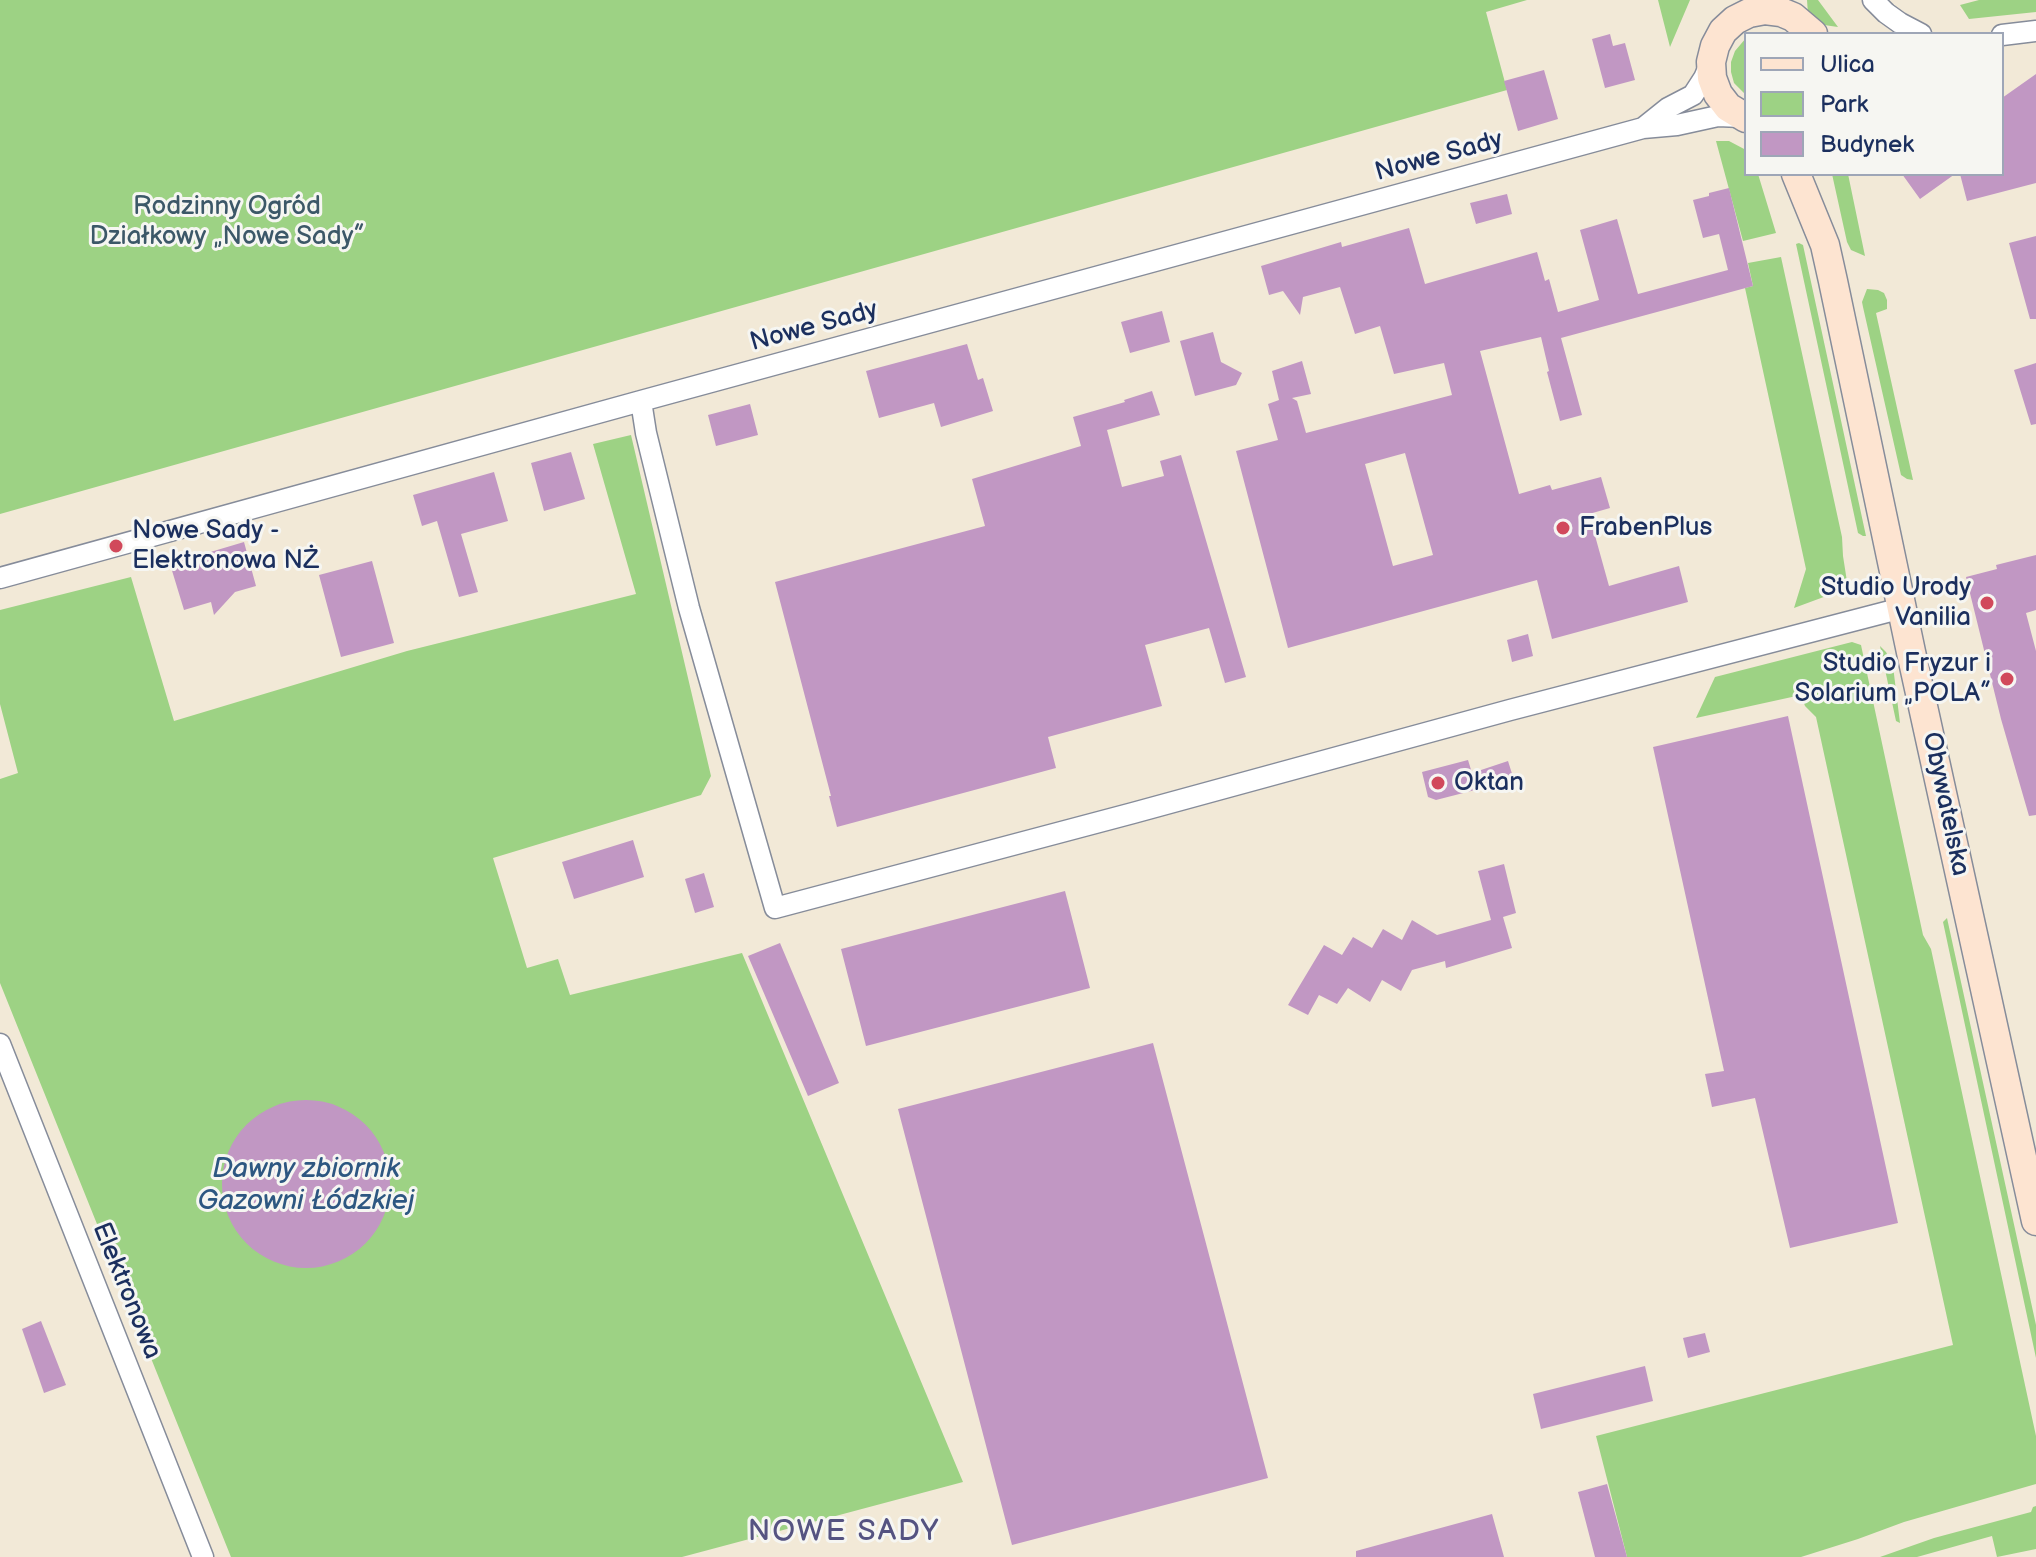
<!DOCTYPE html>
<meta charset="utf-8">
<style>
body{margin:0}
#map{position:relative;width:2036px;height:1557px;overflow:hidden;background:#f2e9d7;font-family:"Balsamiq Sans",sans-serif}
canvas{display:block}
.legend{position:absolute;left:1744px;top:32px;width:260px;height:144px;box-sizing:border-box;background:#f6f6f2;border:2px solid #9ea6b7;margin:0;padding:10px 14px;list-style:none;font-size:24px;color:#1b2f5e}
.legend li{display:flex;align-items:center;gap:16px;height:40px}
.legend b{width:40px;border:2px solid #9ea6b7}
</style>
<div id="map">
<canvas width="2036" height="1557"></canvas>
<ul class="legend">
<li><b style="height:10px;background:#fde4d1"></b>Ulica</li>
<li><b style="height:22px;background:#9dd284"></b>Park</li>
<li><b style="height:22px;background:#c197c3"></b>Budynek</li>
</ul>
</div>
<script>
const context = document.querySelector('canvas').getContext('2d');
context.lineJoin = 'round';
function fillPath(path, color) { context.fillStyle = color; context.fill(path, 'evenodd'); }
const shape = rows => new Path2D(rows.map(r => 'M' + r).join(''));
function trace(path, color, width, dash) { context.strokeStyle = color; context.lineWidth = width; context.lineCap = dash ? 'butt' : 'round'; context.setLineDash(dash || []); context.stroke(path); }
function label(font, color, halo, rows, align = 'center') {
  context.font = font + ' "Balsamiq Sans",sans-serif'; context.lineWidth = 6; context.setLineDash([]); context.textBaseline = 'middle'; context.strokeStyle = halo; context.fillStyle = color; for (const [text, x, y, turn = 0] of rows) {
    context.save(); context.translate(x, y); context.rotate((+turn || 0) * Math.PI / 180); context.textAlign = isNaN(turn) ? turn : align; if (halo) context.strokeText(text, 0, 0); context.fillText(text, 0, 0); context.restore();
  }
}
const green = shape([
 [0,0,1527,0,1486,12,1507,90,0,514],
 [1658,0,1690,0,1670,47],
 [1807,0,1818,0,1838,27,1817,24,1808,14],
 [1979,0,2036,0,2036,12,1969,19,1960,5],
 [1746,38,1746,95,1734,83,1731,72,1731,62,1735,51],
 [1716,141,1729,141,1746,150,1746,174,1758,174,1776,233,1743,241],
 [1832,174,1848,174,1865,256,1851,250,1847,242],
 [1799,243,1803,245,1866,536,1863,536,1858,533,1796,244],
 [1781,257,1842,537,1843,556,1848,588,1794,608,1806,569,1745,288,1753,286,1748,263],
 [1867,289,1878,290,1884,293,1887,300,1887,309,1876,313,1913,480,1907,479,1901,475,1863,307,1862,302],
 [631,435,711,776,701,795,493,858,527,968,558,959,570,995,742,953,963,1482,682,1557,231,1557,0,983,0,779,18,773,0,704,0,610,131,577,174,721,407,651,636,594,593,444],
 [1852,642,1861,645,1923,935,1931,949,2036,1436,2036,1484,1904,1522,1858,1539,1801,1557,1627,1557,1596,1436,1953,1345,1816,717,1805,706,1801,695,1696,718,1715,677],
 [1880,646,1886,652,1893,666,1900,723,1896,721],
 [1947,918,2036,1325,2036,1358,1943,922],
 [2036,1506,2036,1549,1997,1557,1992,1536,1917,1557,1880,1557,1934,1538,2031,1512,2033,1507]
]);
const water = shape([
 '237 1186a69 69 0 1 1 138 0a69 69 0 1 1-138 0Z'
]);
const building = shape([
 [1610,34,1613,46,1625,43,1635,80,1605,88,1592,39],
 [1544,70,1558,119,1518,131,1504,81],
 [2036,74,2036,183,1967,201,1960,174,2002,174,2002,98],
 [1902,174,1955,174,1920,199],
 [1729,188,1753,286,1561,338,1582,415,1560,421,1547,372,1549,371,1541,337,1480,351,1519,494,1550,485,1552,490,1601,477,1610,508,1589,514,1609,586,1679,566,1688,602,1552,639,1537,580,1288,648,1236,451,1278,440,1268,404,1279,400,1272,371,1302,361,1311,394,1292,398,1297,401,1306,433,1452,395,1444,363,1394,374,1380,326,1355,334,1340,287,1303,297,1300,315,1283,291,1269,295,1261,266,1341,242,1342,247,1409,228,1425,284,1537,252,1545,281,1549,279,1558,312,1599,300,1580,230,1617,219,1638,294,1728,270,1719,234,1703,238,1693,200,1709,196,1709,193],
 [1405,453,1433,555,1393,566,1365,464],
 [1507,194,1512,214,1476,224,1470,203],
 [2036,236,2036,319,2030,319,2009,243],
 [1162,311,1170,342,1130,353,1121,322],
 [1213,332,1221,362,1242,373,1236,385,1195,396,1180,341],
 [967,344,978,380,983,378,993,411,941,427,934,403,879,418,866,371],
 [2036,363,2036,424,2031,425,2014,370],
 [1152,391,1160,415,1107,430,1122,487,1164,476,1160,461,1181,455,1246,677,1225,683,1209,628,1145,645,1162,706,1048,737,1056,768,837,827,829,796,831,796,775,582,985,526,972,479,1081,446,1073,417,1125,402,1124,400],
 [750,404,758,435,716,446,708,415],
 [571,452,585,499,544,511,531,463],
 [494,472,508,521,461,534,478,592,459,597,437,521,422,526,413,495],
 [244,542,256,586,235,592,214,615,211,602,184,610,170,564],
 [2036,555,2036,610,2026,613,2036,651,2036,815,2029,816,2001,719,1966,577,1997,569,1996,565],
 [372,561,394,643,341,657,319,575],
 [1528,634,1533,656,1512,662,1507,640],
 [1788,716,1898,1223,1790,1248,1755,1098,1712,1107,1705,1074,1724,1071,1653,747],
 [1468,760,1472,773,1508,761,1514,780,1436,800,1428,797,1422,772],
 [633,840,644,877,574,899,562,862],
 [1504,864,1516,913,1503,917,1512,948,1446,968,1445,961,1412,970,1401,991,1382,980,1370,1002,1348,988,1337,1004,1319,995,1308,1015,1288,1005,1324,945,1342,955,1353,937,1372,948,1383,929,1402,940,1412,920,1437,935,1491,920,1478,871],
 [704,873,714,907,695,913,685,879],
 [1065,891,1090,988,866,1046,841,949],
 [780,943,839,1083,808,1096,748,956],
 [1153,1043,1268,1478,1012,1545,898,1109],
 '222 1184a84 84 0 1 1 168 0a84 84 0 1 1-168 0Z',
 [41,1321,66,1385,44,1393,22,1329],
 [1705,1333,1710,1352,1688,1358,1683,1338],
 [1645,1366,1653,1401,1541,1429,1533,1394],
 [1607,1484,1627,1557,1595,1557,1578,1492],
 [1492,1514,1504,1557,1356,1557,1356,1551]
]);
const street = shape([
 [1873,0,1886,13,1900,23,1921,34],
 [2002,35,2036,31],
 [1643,128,1668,108,1693,95,1704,78,1711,62],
 [641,401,646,433,689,608,775,908,1133,813,1510,710,1902,608],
 [0,578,641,401,1643,128,1677,125,1718,116,1741,117],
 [0,1044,203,1557]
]);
const secondary = shape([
 [1746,118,1728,107,1718,94,1712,78,1711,62,1715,46,1723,31,1735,20,1749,13,1765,10,1781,12,1793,17,1813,34],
 [1796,174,1825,245,1833,281,1911,652,2036,1221]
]);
const markers = [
 [1563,528,8,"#d1495b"],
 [116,546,8,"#d1495b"],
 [1987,603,8,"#d1495b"],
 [2007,679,8,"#d1495b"],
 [1438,783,8,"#d1495b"]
];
const streetNames = [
 ["Nowe Sady",1439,157,-15],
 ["Nowe Sady",814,327,-15],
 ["Obywatelska",1945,804,78],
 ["Elektronowa",126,1291,68]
];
const parkNames = [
 ["Rodzinny Ogród",227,207],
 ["Działkowy „Nowe Sady”",227,237]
];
const poiNames = [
 ["FrabenPlus",1579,528],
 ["Nowe Sady -",132,531],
 ["Elektronowa NŻ",132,561],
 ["Studio Urody",1971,588,"right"],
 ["Vanilia",1971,618,"right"],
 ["Studio Fryzur i",1991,664,"right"],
 ["Solarium „POLA”",1991,694,"right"],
 ["Oktan",1454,783]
];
const waterNames = [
 ["Dawny zbiornik",306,1170],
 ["Gazowni Łódzkiej",306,1202]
];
const quarterNames = [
 ["NOWE SADY",844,1532]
];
fillPath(green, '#9dd284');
fillPath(water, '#56b4d4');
fillPath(building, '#c197c3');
trace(street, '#868c9a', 23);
trace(secondary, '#868c9a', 31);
trace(street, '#fff', 20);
trace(secondary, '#fde4d1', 28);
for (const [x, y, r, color] of markers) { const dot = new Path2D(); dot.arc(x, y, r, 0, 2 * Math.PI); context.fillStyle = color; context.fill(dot); trace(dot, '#f6f6f2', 3); }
label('26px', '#1b2f5e', '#f6f6f2', streetNames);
label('26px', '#3c5868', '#f6f6f2', parkNames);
label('26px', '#1b2f5e', '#f6f6f2', poiNames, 'left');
label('italic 28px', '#2d5781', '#f6f6f2', waterNames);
context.letterSpacing = '2px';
label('30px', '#555381', '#f6f6f2', quarterNames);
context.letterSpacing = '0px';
</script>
